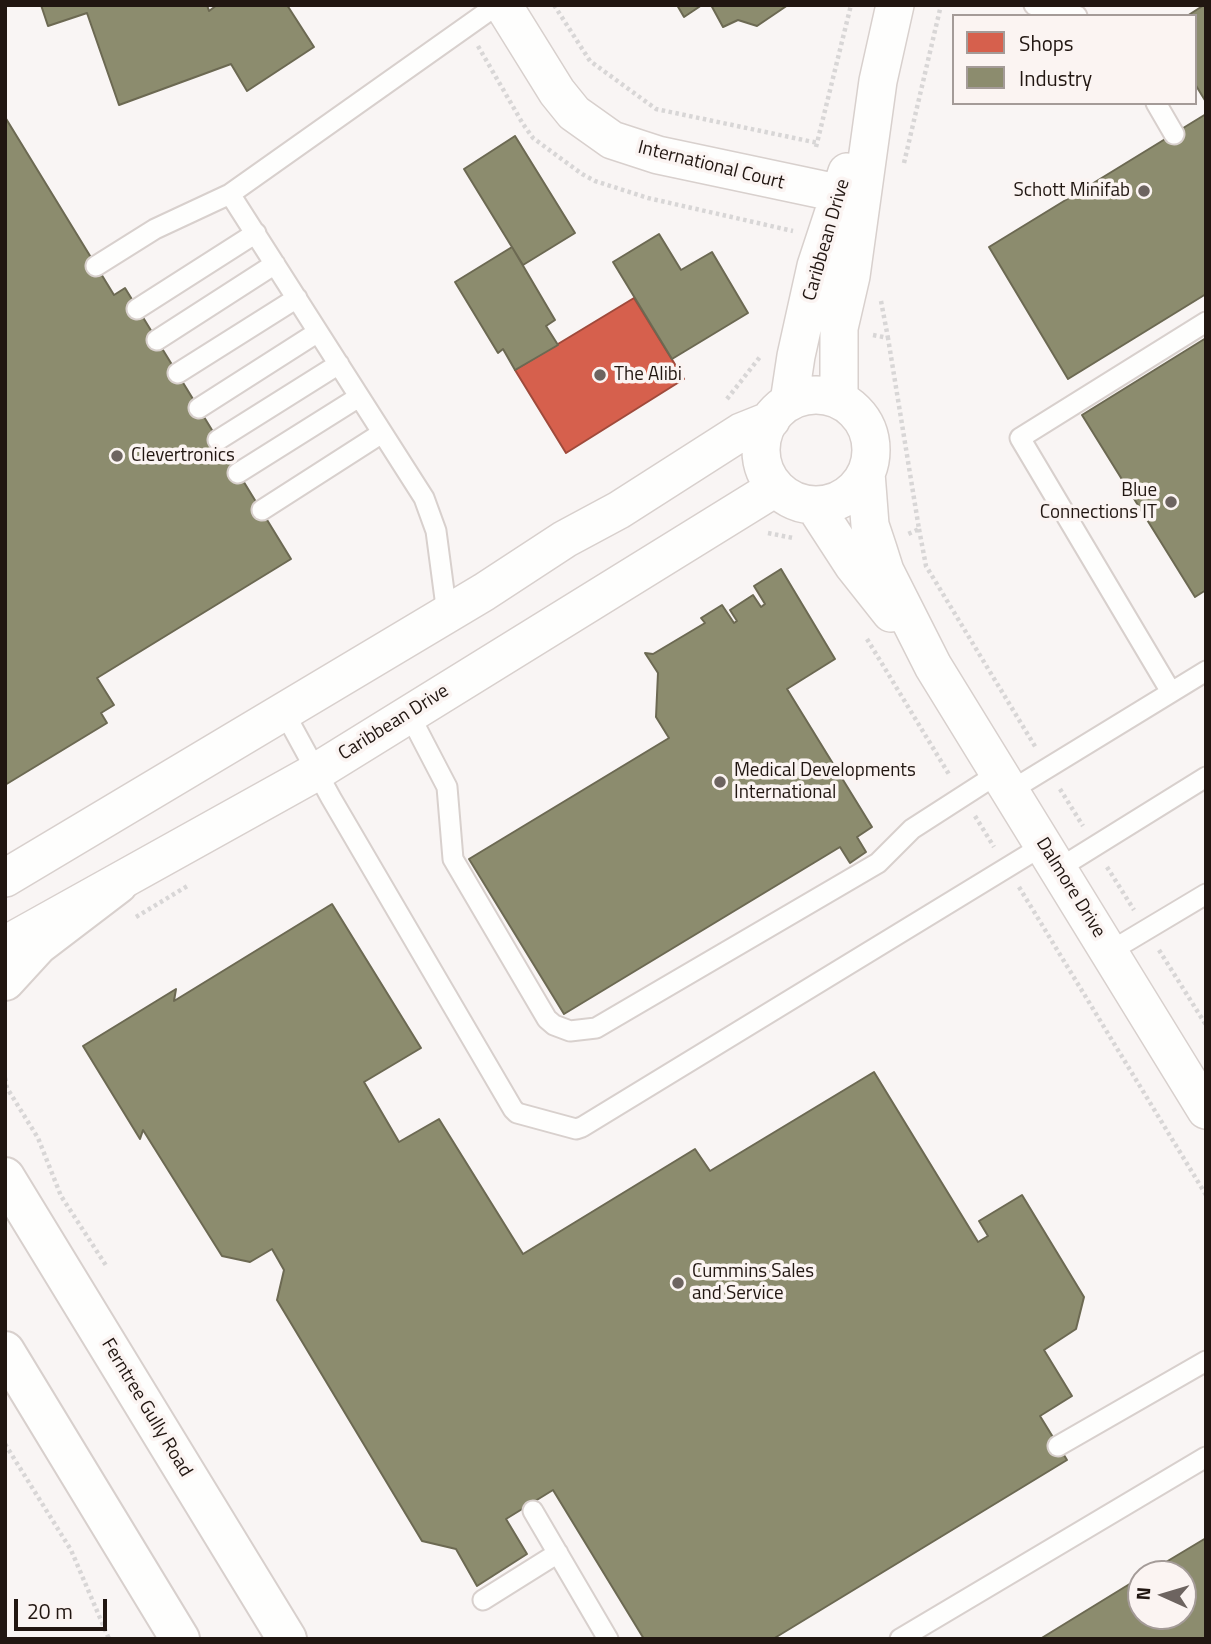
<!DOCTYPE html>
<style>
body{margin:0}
#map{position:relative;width:1211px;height:1644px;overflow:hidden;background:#f9f5f4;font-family:"Titillium Web",sans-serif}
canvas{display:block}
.frame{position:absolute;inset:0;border:7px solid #211611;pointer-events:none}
.legend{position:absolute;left:952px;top:14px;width:245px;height:91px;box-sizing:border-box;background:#fbf4f2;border:2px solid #a49b98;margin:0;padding:9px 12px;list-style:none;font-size:21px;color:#211611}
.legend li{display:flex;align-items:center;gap:14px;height:35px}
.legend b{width:35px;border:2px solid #a49b98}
.north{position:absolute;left:1127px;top:1560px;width:70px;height:70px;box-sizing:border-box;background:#fbf4f2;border:2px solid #a49b98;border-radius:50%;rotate:274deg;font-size:19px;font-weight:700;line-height:28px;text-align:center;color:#211611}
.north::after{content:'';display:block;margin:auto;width:24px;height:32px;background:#6d6460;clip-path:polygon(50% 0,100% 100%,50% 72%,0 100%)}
.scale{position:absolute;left:14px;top:1599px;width:93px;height:32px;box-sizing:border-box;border:4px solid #211611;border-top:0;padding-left:9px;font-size:21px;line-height:24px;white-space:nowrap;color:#211611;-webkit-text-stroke:5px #fbf4f2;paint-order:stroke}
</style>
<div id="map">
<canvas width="1211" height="1644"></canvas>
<div class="frame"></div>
<ul class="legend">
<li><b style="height:19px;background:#d6604d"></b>Shops</li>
<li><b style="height:19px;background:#8c8c6e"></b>Industry</li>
</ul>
<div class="north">N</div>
<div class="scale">20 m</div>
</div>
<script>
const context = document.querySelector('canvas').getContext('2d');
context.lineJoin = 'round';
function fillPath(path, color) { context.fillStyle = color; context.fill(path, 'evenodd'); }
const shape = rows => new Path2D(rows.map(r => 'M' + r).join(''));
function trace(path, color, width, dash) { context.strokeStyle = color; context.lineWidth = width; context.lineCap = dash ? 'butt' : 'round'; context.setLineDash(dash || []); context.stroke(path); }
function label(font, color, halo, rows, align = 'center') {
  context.font = font + ' "Titillium Web",sans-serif'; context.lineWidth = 7; context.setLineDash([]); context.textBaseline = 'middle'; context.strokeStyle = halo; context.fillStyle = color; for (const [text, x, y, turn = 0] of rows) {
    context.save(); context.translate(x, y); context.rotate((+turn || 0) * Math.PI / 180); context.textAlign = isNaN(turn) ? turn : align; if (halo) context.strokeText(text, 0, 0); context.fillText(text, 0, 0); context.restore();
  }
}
const shops = shape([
 [634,298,684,379,566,453,515,370,634,298]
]);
const industry = shape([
 [41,5,207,5,209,11,217,5,287,5,314,47,247,91,231,64,119,105,87,13,48,26,41,5],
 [677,5,702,5,684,17,677,5],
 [711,5,788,5,757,26,738,20,723,27,711,5],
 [1204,5,1206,5,1206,102,1195,84,1195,16,1187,16,1204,5],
 [1206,114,1206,294,1068,379,989,247,1206,114],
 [5,117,114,295,125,288,291,559,97,678,114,705,101,713,107,723,5,785,5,117],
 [515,136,575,233,523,265,464,169,515,136],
 [659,234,681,270,712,252,748,313,672,359,613,262,659,234],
 [512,247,555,320,546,326,558,345,515,370,503,349,498,353,455,282,512,247],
 [1206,338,1206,590,1195,597,1082,415,1206,338],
 [781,569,835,659,787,689,872,827,857,837,866,852,850,863,840,847,564,1014,469,859,669,738,656,717,658,673,645,653,653,654,705,623,701,618,722,605,734,623,737,621,730,610,753,595,761,607,765,604,754,586,781,569],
 [332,904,421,1048,364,1082,399,1142,439,1119,523,1254,695,1149,710,1171,874,1072,978,1242,988,1236,979,1221,1022,1195,1084,1297,1076,1329,1044,1350,1072,1396,1040,1416,1067,1460,773,1639,644,1639,553,1490,506,1519,527,1554,477,1586,456,1549,422,1541,277,1300,284,1270,272,1249,250,1262,222,1256,143,1130,140,1139,83,1046,176,989,174,1001,332,904],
 [1206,1538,1206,1639,1040,1639,1141,1577,1141,1616,1183,1616,1183,1574,1146,1574,1206,1538]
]);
const path = shape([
 [554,5,590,61,656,109,818,143],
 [478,46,523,124,533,138,582,174,595,181,648,198,793,231],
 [816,147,851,5],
 [904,163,941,5],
 [881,301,888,338],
 [873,335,888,338,919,529,906,535],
 [727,399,760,357],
 [919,529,926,566,1036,748],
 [768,533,793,538],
 [867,639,950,776],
 [1060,789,1083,826],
 [975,816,994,847],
 [1107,867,1134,910],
 [1019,887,1206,1195],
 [136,917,189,885],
 [1159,950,1206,1025],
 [5,1078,7,1088,38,1138,61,1196,107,1267],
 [5,1444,71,1550,109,1639]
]);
const lane = shape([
 [1034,5,1077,16],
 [1156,103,1174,134],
 [230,194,424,498,436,531,447,614],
 [96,266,155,229,230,194,497,5],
 [137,309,256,233],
 [157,340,275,264],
 [178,373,297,298],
 [199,408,318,332],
 [218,440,339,364],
 [238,473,359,397],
 [262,510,382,433],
 [1171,692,1020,438,1206,322],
 [284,712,331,798,513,1109,517,1113,576,1129,582,1127,1044,845],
 [409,714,447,787,453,859,547,1019,554,1025,570,1031,596,1028,878,863,912,829,999,773],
 [1010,791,1206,671],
 [1058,869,1206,777],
 [1109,952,1206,894],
 [1058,1446,1206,1361],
 [533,1511,608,1639],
 [483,1600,558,1553],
 [900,1639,1206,1457]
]);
const street = shape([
 [503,5,557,92,574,113,612,140,658,155,861,198],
 '761 450a55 55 0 1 1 110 0a55 55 0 1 1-110 0Z',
 [839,399,839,328,851,276,878,81,895,5],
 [789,402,796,356,816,266,847,172],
 [866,473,870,525,878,549,885,571,933,666,1206,1110],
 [814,505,853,565,891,613],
 [5,878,484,592,565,539,619,510,741,432,771,420],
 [5,945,316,772,775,488]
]);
const primary = shape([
 [5,981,38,945,118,884],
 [5,1177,287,1639],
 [5,1351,180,1639]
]);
const markers = [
 [1144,191,7,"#6d6460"],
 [600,375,7,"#6d6460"],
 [117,456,7,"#6d6460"],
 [1171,502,7,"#6d6460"],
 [720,782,7,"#6d6460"],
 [678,1283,7,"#6d6460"]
];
const streetNames = [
 ["International Court",711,166,14],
 ["Caribbean Drive",827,240,-74],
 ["Caribbean Drive",394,723,-32],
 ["Dalmore Drive",1070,888,58],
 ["Ferntree Gully Road",146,1408,59]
];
const poiNames = [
 ["Schott Minifab",1130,191,"right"],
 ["The Alibi",614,375],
 ["Clevertronics",131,456],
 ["Blue",1157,491,"right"],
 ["Connections IT",1157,513,"right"],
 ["Medical Developments",734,771],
 ["International",734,793],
 ["Cummins Sales",692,1272],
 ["and Service",692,1294]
];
fillPath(shops, '#d6604d');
trace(shops, '#a04a3b', 2);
fillPath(industry, '#8c8c6e');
trace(industry, '#6c6952', 2);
trace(lane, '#d8d0cd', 23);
trace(street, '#d8d0cd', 40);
trace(primary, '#d8d0cd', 42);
trace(path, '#d8d6d6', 4.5, [3.5, 3.5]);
trace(lane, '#fefefd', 19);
trace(street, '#fefefd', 37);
trace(primary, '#fefefd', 38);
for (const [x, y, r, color] of markers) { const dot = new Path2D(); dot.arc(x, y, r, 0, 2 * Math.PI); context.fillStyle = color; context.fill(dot); trace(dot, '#fbf4f2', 2.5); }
label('19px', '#211611', '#fbf4f2', streetNames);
label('19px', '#211611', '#fbf4f2', poiNames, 'left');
</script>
